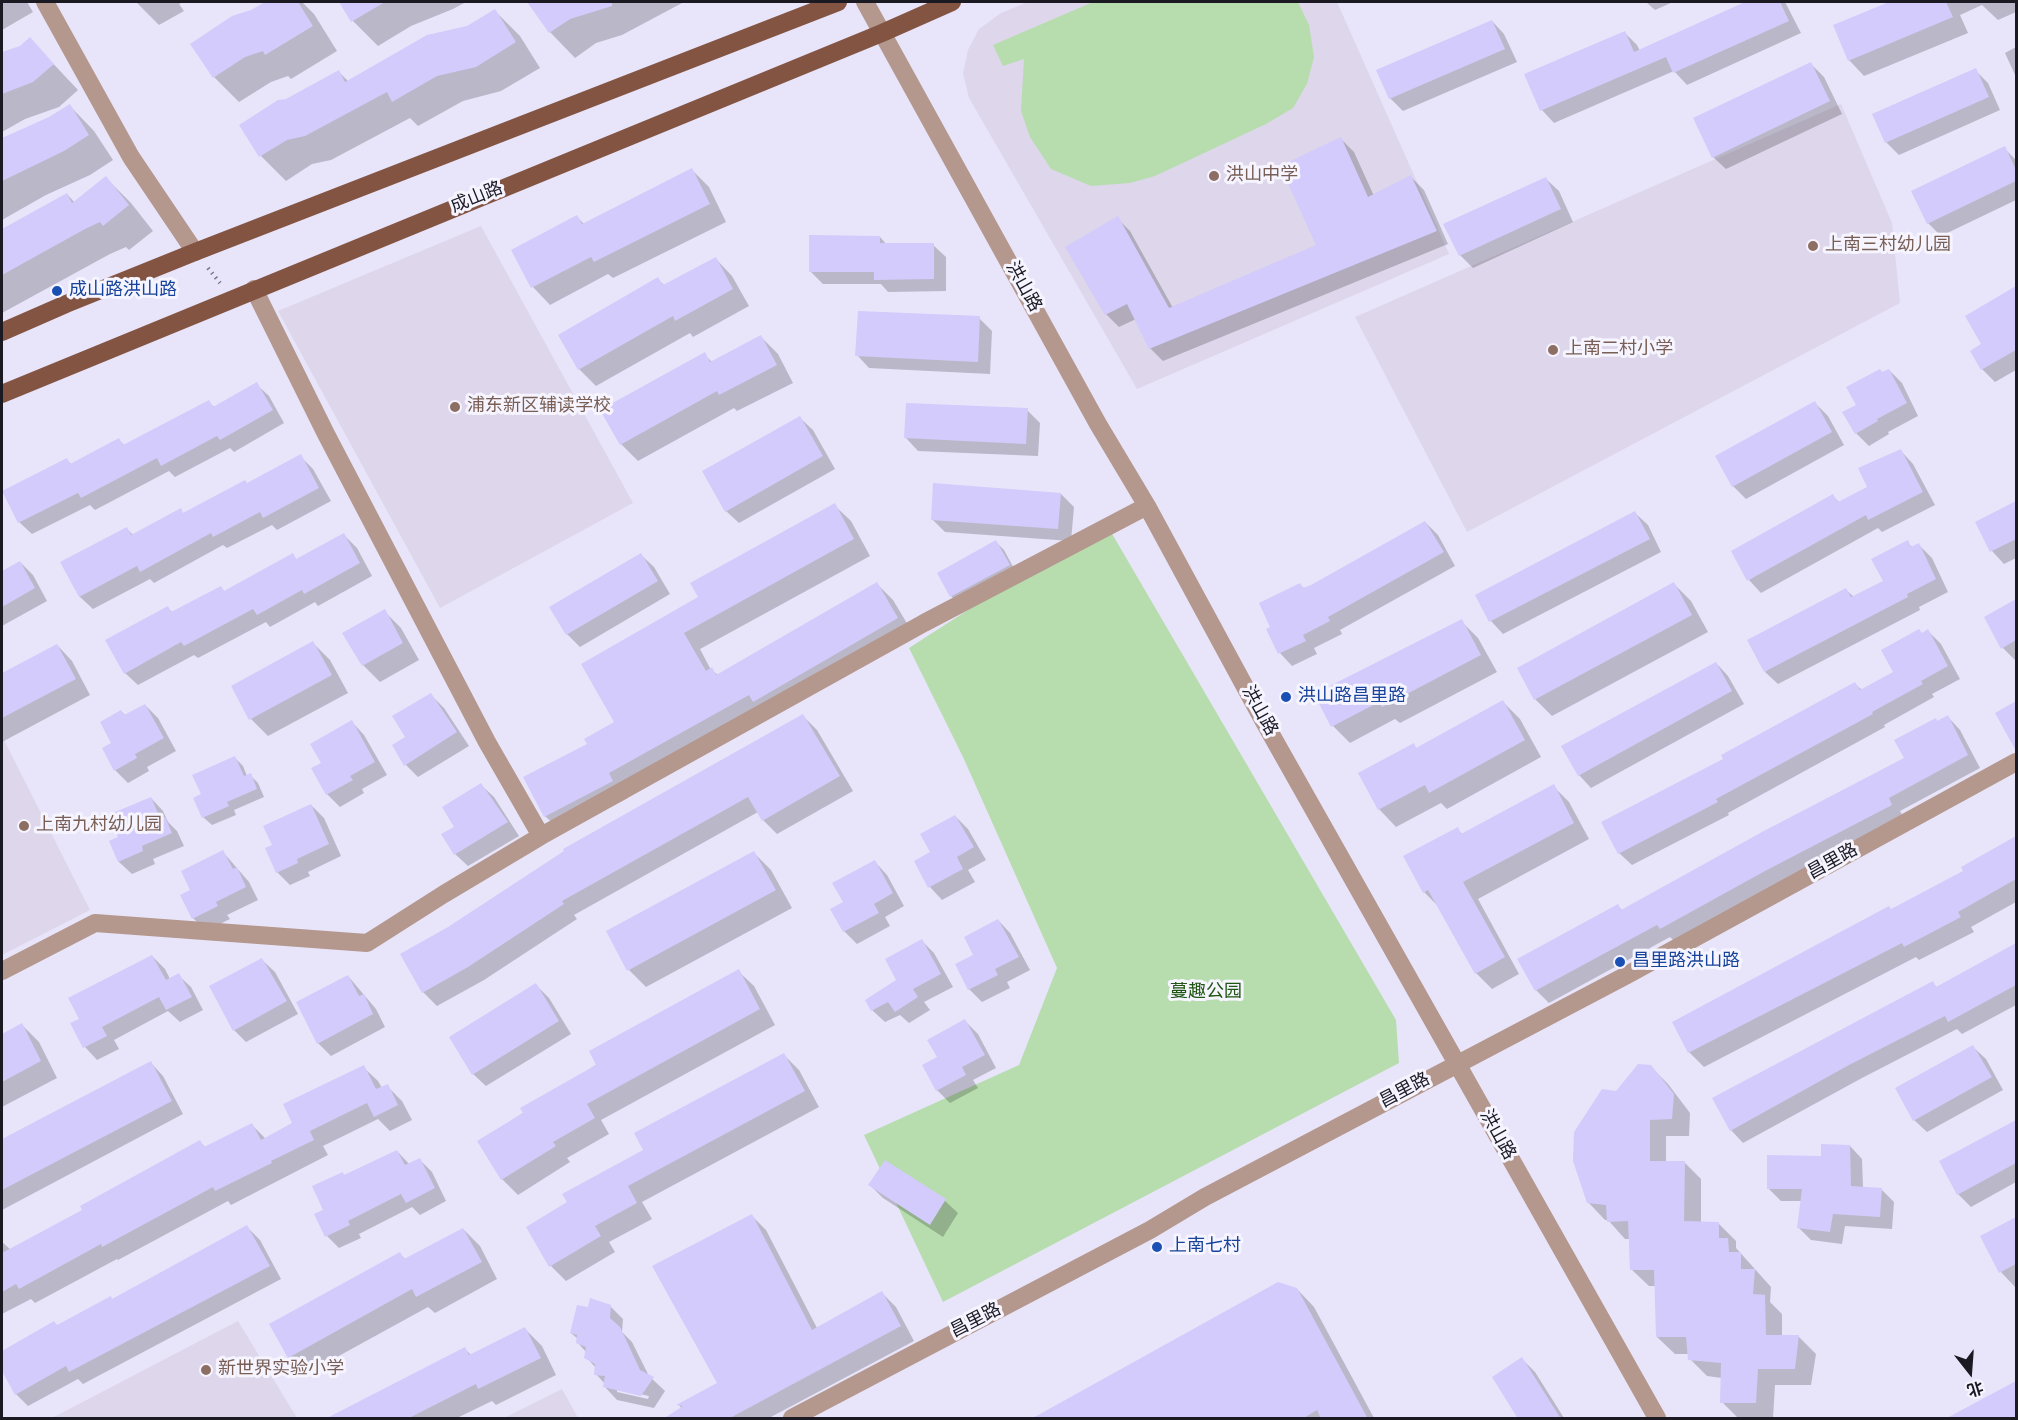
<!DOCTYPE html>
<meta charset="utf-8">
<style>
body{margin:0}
#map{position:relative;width:2018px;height:1420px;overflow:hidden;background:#e8e5fb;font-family:"Titillium Web","Noto Sans SC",sans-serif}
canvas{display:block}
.frame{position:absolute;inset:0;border:3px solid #1b1a23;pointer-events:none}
.north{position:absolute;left:1940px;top:1342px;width:60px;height:60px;-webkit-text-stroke:4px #f5f4ff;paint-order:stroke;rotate:163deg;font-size:16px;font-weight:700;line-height:24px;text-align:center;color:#1b1a23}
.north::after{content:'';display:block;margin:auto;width:21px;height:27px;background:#1b1a23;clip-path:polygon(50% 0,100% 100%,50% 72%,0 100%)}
</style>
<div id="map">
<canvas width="2018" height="1420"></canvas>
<div class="frame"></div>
<div class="north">北</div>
</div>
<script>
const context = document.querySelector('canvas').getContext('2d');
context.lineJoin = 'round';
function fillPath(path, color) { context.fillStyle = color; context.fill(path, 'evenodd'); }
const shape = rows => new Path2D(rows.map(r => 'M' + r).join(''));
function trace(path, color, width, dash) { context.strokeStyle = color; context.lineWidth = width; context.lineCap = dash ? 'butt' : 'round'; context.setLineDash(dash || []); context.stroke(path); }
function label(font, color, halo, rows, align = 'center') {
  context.font = font + ' "Titillium Web","Noto Sans SC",sans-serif'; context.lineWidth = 6; context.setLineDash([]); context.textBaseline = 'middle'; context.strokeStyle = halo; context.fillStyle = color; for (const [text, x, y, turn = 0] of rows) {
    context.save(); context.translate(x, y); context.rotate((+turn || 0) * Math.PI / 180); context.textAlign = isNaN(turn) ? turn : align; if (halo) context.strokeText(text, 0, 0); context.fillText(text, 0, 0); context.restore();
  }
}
const education = shape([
 [1028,2,1337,2,1449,254,1137,389,969,98,963,73,968,50,979,29,1001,13],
 [1841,104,1892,223,1900,303,1467,532,1355,317],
 [481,226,633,503,440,608,278,311],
 [4,740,90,910,2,955,2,741],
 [238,1321,297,1418,52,1418],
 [562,1389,578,1418,504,1418]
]);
const green = shape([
 [1093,2,1298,2,1309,25,1314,57,1307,84,1293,108,1266,124,1155,176,1130,183,1091,186,1051,169,1030,137,1021,111,1024,59,1003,66,993,45],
 [1111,532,1396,1020,1399,1063,943,1302,864,1135,1019,1065,1057,968,963,757,909,648,1033,568]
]);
const shadow = shape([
 [2,2,27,2,33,12,2,30],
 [136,2,184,2,179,4,184,11,159,25],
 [268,2,302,2,314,14,337,51,291,79,288,76,271,82,239,102,214,77,192,44],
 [341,2,466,2,453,9,411,26,378,46,353,21],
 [529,2,684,2,622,35,596,43,575,58,550,32],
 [1646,2,1673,2,1655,10],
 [1749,2,1785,2,1801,33,1687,85,1674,71,1554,123,1542,110,1624,32,1637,45,1640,51],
 [1894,2,2016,2,2016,12,1998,20,1982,5,1960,15,1968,33,1864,76,1849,60,1835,26],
 [495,11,520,36,540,68,501,91,463,101,418,126,410,118,331,160,312,164,286,181,261,156,286,100,339,72,349,82,468,27],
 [1492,21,1504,34,1517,62,1403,111,1390,98],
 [30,39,78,90,59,107,25,119,2,132,2,54,21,47],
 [2016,47,2016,77,2005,53],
 [1811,64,1824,77,1842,114,1726,169,1713,157],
 [1975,70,1988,83,2000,110,1899,155,1886,142],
 [69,105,94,131,113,160,90,175,46,195,2,220,2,140,50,118],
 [1341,139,1354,152,1374,196,1411,177,1424,190,1448,244,1163,361,1150,348,1136,319,1119,327,1106,314,1117,218,1130,231,1173,308,1318,246],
 [2004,148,2016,160,2016,200,1941,236,1928,223],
 [692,170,709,187,726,222,613,278,608,274,550,305,533,287,513,251,577,217,584,224],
 [106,178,131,203,153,231,129,250,126,247,110,254,2,313,2,230,67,194,75,203],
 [1546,179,1559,191,1573,222,1473,268,1460,255],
 [880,237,887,245,933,245,946,257,946,291,888,292,881,284,823,284,810,271],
 [715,258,732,276,749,306,693,337,690,333,596,386,579,369,560,335,658,279,665,286],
 [2016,288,2016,370,1995,382,1982,369,1972,351,1983,345,1967,317],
 [979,318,992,331,990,374,869,368,857,355],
 [761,337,778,354,793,383,737,411,734,408,638,461,621,444,704,354,713,363],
 [1889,370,1902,383,1918,416,1888,432,1889,434,1869,446,1856,433,1858,405,1883,373],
 [256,384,269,396,284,423,234,452,230,448,175,477,169,471,95,510,90,505,32,534,19,522,67,460,72,465,119,440,125,446,209,402,215,408],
 [1815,403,1828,416,1844,445,1746,499,1733,486,1717,457],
 [1027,410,1040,423,1038,456,918,451,906,438],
 [800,418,813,430,835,469,739,523,726,511],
 [1901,451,1913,464,1935,505,1882,532,1878,528,1761,593,1749,580,1833,496,1840,503,1869,488],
 [300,456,313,469,331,501,277,530,272,525,227,548,223,545,154,583,150,579,93,609,80,597,62,563,126,528,134,536,180,510,184,514,247,485],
 [1061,494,1074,507,1071,541,945,532,932,519],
 [2016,502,2016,558,2004,564,1992,551,1977,522],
 [834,505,851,521,870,556,700,649,711,670,718,675,877,584,893,600,914,635,624,790,628,798,562,832,545,816,589,745,616,723,700,598],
 [1635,513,1648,525,1661,552,1503,634,1491,621,1477,595],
 [1425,522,1438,535,1455,566,1340,630,1342,634,1314,648,1317,654,1292,666,1280,653,1268,629,1272,627,1300,585,1305,589],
 [344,535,357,548,372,576,318,606,315,602,270,627,266,622,198,658,194,655,138,685,125,673,168,608,173,613,221,588,225,592,293,555,297,560],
 [996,542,1004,550,1017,574,959,604,951,596],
 [1907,542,1913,548,1919,545,1932,558,1948,592,1919,607,1920,610,1778,684,1765,672,1846,590,1854,597,1885,582],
 [641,555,654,567,670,594,580,647,567,634,551,608],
 [20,562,33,575,47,601,2,626,2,573],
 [1674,584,1691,601,1708,632,1552,716,1535,699],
 [2016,600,2016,660,2015,660,2003,648,1986,617],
 [384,611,401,628,419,660,380,682,363,665],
 [1461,621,1478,638,1497,672,1400,723,1395,719,1350,743,1333,726],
 [1928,631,1941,644,1960,679,1932,694,1934,697,1884,725,1885,727,1728,813,1729,815,1632,865,1619,853,1725,760,1855,684,1862,690,1895,673,1923,634],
 [313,643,330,660,348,693,268,736,251,719],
 [57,645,72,661,90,695,2,742,2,675],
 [1716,663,1728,676,1744,704,1591,788,1579,775],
 [431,695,444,708,469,746,418,777,406,765,407,738],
 [1503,702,1520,719,1541,757,1447,809,1441,803,1396,827,1379,809,1360,773,1413,745,1417,749],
 [2016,703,2016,745,1997,713],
 [145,705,158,718,176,751,147,767,149,771,128,783,115,770,113,744,121,711,126,716],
 [803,716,817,730,853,791,777,834,763,820,758,812,574,915,577,919,484,980,437,1006,423,992],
 [1948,717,1960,730,1980,768,1900,811,1904,818,1674,941,1670,937,1549,1003,1536,990,1618,906,1623,911,1906,759,1937,722],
 [352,722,364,735,387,775,362,789,364,793,340,807,327,794,323,764],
 [235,758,243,766,247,776,250,775,258,783,264,797,234,810,236,815,212,825,203,817,203,795],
 [481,785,494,797,519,836,468,866,455,854,456,827],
 [1553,786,1569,802,1589,839,1478,899,1519,974,1492,989,1476,973,1440,908,1424,892,1457,829,1463,835],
 [151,798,163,811,168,822,177,831,184,846,153,859,155,864,132,874,119,862,111,842,120,838],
 [311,805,324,818,341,856,308,872,310,876,290,885,277,872,274,846],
 [955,816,968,829,986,860,968,870,975,882,942,900,930,887],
 [2016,838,2016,902,1971,927,1974,932,1919,960,1916,957,1704,1067,1689,1052,1674,1022,1966,872,1963,868],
 [223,852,249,882,258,900,227,915,230,919,206,931,193,918,192,891],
 [754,853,771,870,792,908,646,987,629,970],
 [875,862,887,875,904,906,885,917,890,926,857,944,844,931,845,903],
 [998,920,1010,933,1030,970,1007,982,1010,988,982,1002,969,989],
 [922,941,934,953,953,987,924,1002,930,1010,909,1023,900,1015,885,1022,872,1010,898,980],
 [2016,946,2016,1005,1962,1034,1957,1029,1862,1078,1743,1143,1731,1130,1932,983,1938,988],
 [152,956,165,969,170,979,178,975,191,987,203,1010,180,1022,168,1011,114,1040,119,1049,97,1060,85,1047,81,1020],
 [262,960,275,972,298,1014,246,1042,234,1030],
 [738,971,754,986,775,1025,601,1120,609,1134,567,1158,570,1162,518,1195,502,1179,479,1142],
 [348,976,376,1009,385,1027,331,1056,318,1043],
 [536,985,549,998,571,1034,486,1086,473,1074],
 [965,1021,978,1034,996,1068,973,1080,978,1088,950,1103,937,1090,924,1066,939,1057],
 [22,1025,39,1042,57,1078,2,1107,2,1036],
 [1973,1047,1986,1059,2003,1090,1927,1132,1914,1120],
 [784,1055,799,1070,819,1107,642,1202,652,1219,609,1242,615,1252,566,1281,551,1266,569,1203],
 [151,1063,163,1076,183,1114,2,1210,2,1141],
 [1650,1066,1668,1084,1690,1113,1689,1136,1666,1136,1666,1162,1684,1162,1701,1179,1701,1223,1719,1224,1736,1241,1736,1248,1771,1287,1770,1302,1782,1314,1782,1337,1799,1337,1816,1354,1811,1385,1775,1385,1773,1418,1738,1418,1722,1402,1722,1378,1707,1376,1690,1359,1689,1354,1675,1354,1657,1337,1656,1286,1649,1286,1631,1269,1630,1239,1625,1239,1608,1220,1605,1220,1588,1202,1617,1092],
 [363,1067,378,1081,382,1088,387,1086,402,1101,412,1120,390,1131,378,1119,323,1146,328,1155,231,1205,228,1201,118,1260,117,1259,35,1303,31,1299,2,1314,2,1242,11,1250,84,1210,200,1142,206,1148,252,1125,266,1139,294,1124],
 [2016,1122,2016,1182,1971,1207,1958,1194,1941,1162],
 [1850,1146,1862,1159,1863,1188,1882,1190,1894,1202,1892,1229,1845,1226,1842,1244,1811,1240,1798,1227,1802,1201,1781,1201,1768,1188,1822,1157],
 [397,1151,410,1165,420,1160,432,1172,446,1201,420,1215,412,1207,359,1234,361,1238,339,1248,327,1236,325,1210,345,1176],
 [886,1162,945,1201,958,1213,943,1237,883,1198,870,1185],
 [752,1216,766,1230,817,1328,882,1293,896,1307,914,1341,769,1418,665,1418,682,1409,679,1405,719,1383],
 [2016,1219,2016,1286,2015,1287,2001,1272,1982,1237],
 [247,1227,260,1240,281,1279,83,1384,78,1379,28,1406,16,1394,2,1368,2,1353,54,1323,57,1327,113,1300],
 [463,1229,480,1246,497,1279,435,1313,428,1307,306,1374,289,1357,271,1325,400,1254,406,1260],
 [1297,1289,1314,1307,1374,1418,1034,1418],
 [610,1306,623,1319,622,1332,632,1342,649,1376,665,1391,654,1408,617,1400,605,1387,605,1384,596,1374,596,1368,586,1357,586,1352,578,1343,578,1339,571,1333,589,1309],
 [617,1389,649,1396,648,1399,617,1392],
 [525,1329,542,1346,556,1375,496,1405,492,1401,457,1418,332,1418,465,1349,471,1355],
 [1522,1359,1535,1372,1564,1418,1520,1418],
 [2016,1382,2016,1418,1958,1418,1956,1414]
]);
const building = shape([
 [265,2,298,2,313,26,265,55,263,51,245,57,213,78,190,44,232,16,251,10],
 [339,2,385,2,351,22],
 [527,2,612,2,612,6,570,19,549,33],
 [1745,2,1780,2,1789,21,1673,73,1666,57,1540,111,1524,74,1625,31,1634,52],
 [1889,2,1946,2,1953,17,1848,61,1833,25],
 [495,9,516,42,476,67,437,76,392,102,387,92,305,136,287,140,259,157,239,125,278,100,286,99,339,70,345,82,427,35,467,26],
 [1492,20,1505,49,1389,99,1376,70],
 [30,37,54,64,33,82,2,94,2,52,20,46],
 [1811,62,1830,101,1712,158,1693,118],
 [1976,68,1989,97,1885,143,1872,114],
 [70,104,89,135,64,151,2,181,2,138,49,117],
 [1341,137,1368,197,1411,175,1437,231,1149,349,1127,304,1105,315,1065,247,1118,216,1169,308,1316,245,1280,166],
 [2005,146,2016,170,2016,181,1927,224,1911,191],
 [692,168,710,204,594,262,591,257,531,288,511,250,577,215,582,224],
 [106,176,129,205,103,226,100,222,85,229,2,275,2,229,67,193,72,203],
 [1546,177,1561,209,1459,256,1443,224],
 [809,235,880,236,880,243,934,243,934,279,874,280,874,272,809,272],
 [716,257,733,289,675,321,673,316,578,370,558,335,658,277,663,285],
 [2016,286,2016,350,1981,370,1970,351,1981,344,1965,316],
 [858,311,980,316,978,362,855,356],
 [761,335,777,365,719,395,717,391,620,445,600,410,705,352,710,362],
 [1880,369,1882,372,1889,369,1907,403,1877,419,1878,421,1855,434,1842,412,1856,405,1846,387],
 [257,382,273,410,220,440,217,436,161,466,157,458,81,498,78,493,18,523,2,491,67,458,70,464,119,438,123,445,209,400,213,407],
 [1815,401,1832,432,1732,487,1715,456],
 [906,403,1028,408,1026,444,904,438],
 [800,416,823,456,725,512,702,471],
 [1901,449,1923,492,1868,520,1866,515,1747,581,1731,551,1833,494,1838,502,1867,487,1858,468],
 [301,454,319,488,263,518,260,512,213,537,211,533,140,572,137,566,79,597,60,562,127,527,131,535,181,508,183,513,245,480,247,483],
 [933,483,1061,493,1058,529,931,520],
 [2016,501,2016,539,1990,552,1975,522],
 [835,503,854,539,684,633,706,671,712,667,716,675,877,582,898,618,753,702,749,695,609,773,613,781,544,817,523,777,587,744,584,739,614,722,581,664,698,597,690,583],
 [1635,511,1650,539,1489,622,1475,595],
 [1425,521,1444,552,1328,617,1330,621,1303,635,1306,641,1278,654,1266,629,1270,627,1259,603,1300,583,1303,588,1311,585],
 [344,533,360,563,304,594,302,590,257,615,253,609,184,646,181,642,124,674,105,640,168,606,171,612,221,586,224,591,293,553,296,559],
 [996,540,1010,565,950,597,937,573],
 [1908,540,1911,547,1919,543,1936,579,1907,594,1908,597,1764,672,1747,640,1846,588,1851,597,1883,581,1871,559],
 [641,553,658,581,566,635,549,607],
 [20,561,35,588,2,607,2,571],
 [1674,582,1692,615,1534,700,1517,668],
 [2016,599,2016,640,2001,649,1984,617],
 [385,609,403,643,362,666,342,633],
 [1462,619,1481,655,1382,707,1379,702,1331,727,1314,694],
 [1919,629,1922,633,1928,629,1948,666,1921,681,1923,684,1872,712,1873,714,1716,799,1718,802,1618,854,1601,822,1723,759,1721,755,1855,682,1860,690,1893,672,1881,650],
 [313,641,332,675,249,720,231,686],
 [57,644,76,679,2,718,2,673],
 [1716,662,1732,691,1578,776,1561,746],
 [431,693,457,732,404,766,392,745,405,737,392,716],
 [1503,700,1525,740,1429,793,1425,785,1378,810,1358,773,1414,743,1416,748],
 [2016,701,2016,751,1995,713],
 [145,704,164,738,135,754,137,758,114,771,102,748,111,743,100,722,121,710,124,715],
 [803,714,840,776,762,821,748,797,562,901,564,904,468,967,422,993,400,954,448,927,564,851,563,849],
 [1948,715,1968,755,1889,798,1892,805,1765,871,1660,929,1657,925,1535,991,1517,959,1618,904,1621,910,1762,832,1904,758,1894,740,1936,718,1937,721],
 [352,720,375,762,350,776,353,780,326,795,311,768,321,763,310,744],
 [235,756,244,776,251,773,257,789,227,802,229,806,202,818,193,798,201,794,192,775],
 [481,783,508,822,454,855,441,834,454,827,442,807],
 [1554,784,1574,823,1463,882,1505,957,1475,974,1428,890,1423,893,1403,856,1458,827,1461,834],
 [151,797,160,818,165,817,172,833,142,846,143,851,118,862,109,841,118,837,108,815],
 [311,804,329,844,297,859,298,863,276,873,265,848,272,845,263,826],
 [955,815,974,847,957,857,963,869,928,888,914,861,930,852,920,834],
 [2016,836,2016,879,1958,912,1961,917,1904,947,1902,943,1688,1053,1672,1022,1889,906,1891,909,1963,871,1961,867],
 [223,850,233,869,237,867,246,887,216,902,218,906,192,919,180,895,190,890,181,871],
 [754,851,776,890,627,971,606,931],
 [875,860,893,893,874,904,879,913,843,932,830,909,843,902,832,883],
 [998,919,1019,957,995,969,998,975,968,990,955,964,973,955,964,937],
 [922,939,941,974,913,989,918,997,895,1012,888,1002,871,1011,865,1000,896,980,885,959],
 [2016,943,2016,985,1948,1022,1945,1016,1849,1065,1730,1131,1712,1098,1933,981,1936,987],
 [152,955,166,980,179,973,192,997,166,1010,159,997,102,1027,107,1036,83,1048,70,1023,79,1019,68,998],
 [262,958,287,1001,233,1031,209,986],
 [739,969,760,1009,587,1104,595,1118,553,1142,556,1146,501,1180,477,1141,523,1113,520,1108,596,1065,589,1051],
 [348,975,359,996,364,994,373,1014,317,1044,296,1002],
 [536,983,559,1021,472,1075,449,1037],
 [965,1019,985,1055,962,1067,966,1075,936,1091,922,1065,937,1057,927,1040],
 [22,1023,41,1061,2,1082,2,1034],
 [1973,1045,1992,1077,1913,1121,1895,1088],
 [784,1053,805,1091,628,1186,637,1203,595,1226,601,1236,549,1267,526,1227,567,1202,562,1194,643,1150,634,1133],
 [151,1061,172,1101,2,1190,2,1139],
 [1638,1064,1651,1065,1674,1094,1672,1119,1650,1120,1650,1161,1685,1161,1684,1221,1719,1222,1719,1238,1728,1238,1729,1252,1741,1252,1741,1269,1755,1269,1753,1294,1765,1295,1766,1335,1799,1335,1795,1369,1758,1369,1756,1403,1720,1403,1721,1363,1688,1360,1686,1337,1656,1337,1654,1270,1630,1270,1628,1221,1607,1222,1606,1205,1587,1203,1573,1161,1574,1132,1602,1089,1616,1091],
 [364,1065,376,1089,388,1084,398,1105,374,1117,367,1103,310,1131,314,1140,271,1161,272,1163,215,1191,213,1187,102,1247,101,1244,19,1289,16,1284,2,1292,2,1253,82,1210,80,1206,200,1140,204,1147,252,1123,261,1140,292,1123,283,1104],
 [2016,1120,2016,1163,1957,1195,1939,1161],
 [1821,1144,1850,1145,1851,1186,1882,1188,1880,1217,1833,1214,1830,1232,1797,1228,1802,1189,1767,1189,1767,1155,1821,1156],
 [397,1150,405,1165,420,1158,435,1188,406,1203,401,1194,348,1221,350,1225,325,1237,314,1214,323,1210,312,1186,343,1172,344,1175],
 [885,1160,946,1199,930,1225,868,1185],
 [752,1214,812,1330,882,1291,901,1326,728,1419,663,1419,683,1406,676,1405,717,1383,652,1266],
 [2016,1217,2016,1264,1999,1273,1980,1236],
 [247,1225,270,1266,69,1372,66,1366,15,1395,2,1371,2,1351,54,1321,57,1325,111,1296,112,1299],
 [463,1228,482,1262,416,1297,412,1289,288,1358,269,1324,400,1252,404,1259],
 [1278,1282,1297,1288,1368,1419,1321,1419,1317,1410,1302,1419,1031,1419],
 [590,1298,611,1305,610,1318,620,1327,640,1370,654,1377,641,1396,603,1387,605,1376,594,1375,595,1364,584,1358,586,1347,576,1343,577,1335,570,1333,577,1305,588,1307],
 [525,1327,541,1358,478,1389,476,1384,407,1419,325,1419,465,1347,469,1355],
 [1522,1357,1561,1419,1518,1419,1492,1377],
 [2016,1381,2016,1419,1945,1419]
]);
const path = shape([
 [208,268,220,283]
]);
const minor = shape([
 [45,2,131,157,195,252],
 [865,2,1098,424,1147,506,1263,720,1657,1418],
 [254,289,326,434,487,742,541,836],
 [2,971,95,923,367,943,444,894,541,836,924,623,1147,506],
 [792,1418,1150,1230,1205,1197,1627,975,2016,762]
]);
const major = shape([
 [2,332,66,304,195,252,838,2],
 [2,394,882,33,952,2]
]);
const markers = [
 [1214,176,6,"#8d6e63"],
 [1813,246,6,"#8d6e63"],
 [57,291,6,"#1a4fb4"],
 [1553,350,6,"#8d6e63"],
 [455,407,6,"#8d6e63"],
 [1286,697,6,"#1a4fb4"],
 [24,826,6,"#8d6e63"],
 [1620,962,6,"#1a4fb4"],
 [1157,1247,6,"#1a4fb4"],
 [206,1370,6,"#8d6e63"]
];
const educationNames = [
 ["洪山中学",1226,176],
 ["上南三村幼儿园",1825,246],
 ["上南二村小学",1565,350],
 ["浦东新区辅读学校",467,407],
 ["上南九村幼儿园",36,826],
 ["新世界实验小学",218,1370]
];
const streetNames = [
 ["成山路",477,198,-22],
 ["洪山路",1023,287,61],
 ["洪山路",1259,711,61],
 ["昌里路",1833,862,-29],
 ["昌里路",1405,1091,-28],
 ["洪山路",1497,1135,61],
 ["昌里路",976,1321,-27]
];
const transitNames = [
 ["成山路洪山路",69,291],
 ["洪山路昌里路",1298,697],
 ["昌里路洪山路",1632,962],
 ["上南七村",1169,1247]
];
const parkNames = [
 ["蔓趣公园",1206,993]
];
fillPath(education, '#ded6eb');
fillPath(green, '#b7ddae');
fillPath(shadow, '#0003');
fillPath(building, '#d2cbfb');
trace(path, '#797786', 4, [1.5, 4.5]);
trace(minor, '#b4978d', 18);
trace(major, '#845443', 18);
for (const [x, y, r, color] of markers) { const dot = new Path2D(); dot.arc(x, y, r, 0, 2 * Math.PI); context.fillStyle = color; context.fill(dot); trace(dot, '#f5f4ff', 2); }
label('18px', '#785e54', '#f5f4ff', educationNames, 'left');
label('18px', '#1b1a23', '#f5f4ff', streetNames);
label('18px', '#164399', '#f5f4ff', transitNames, 'left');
label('18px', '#205612', '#f5f4ff', parkNames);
</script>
